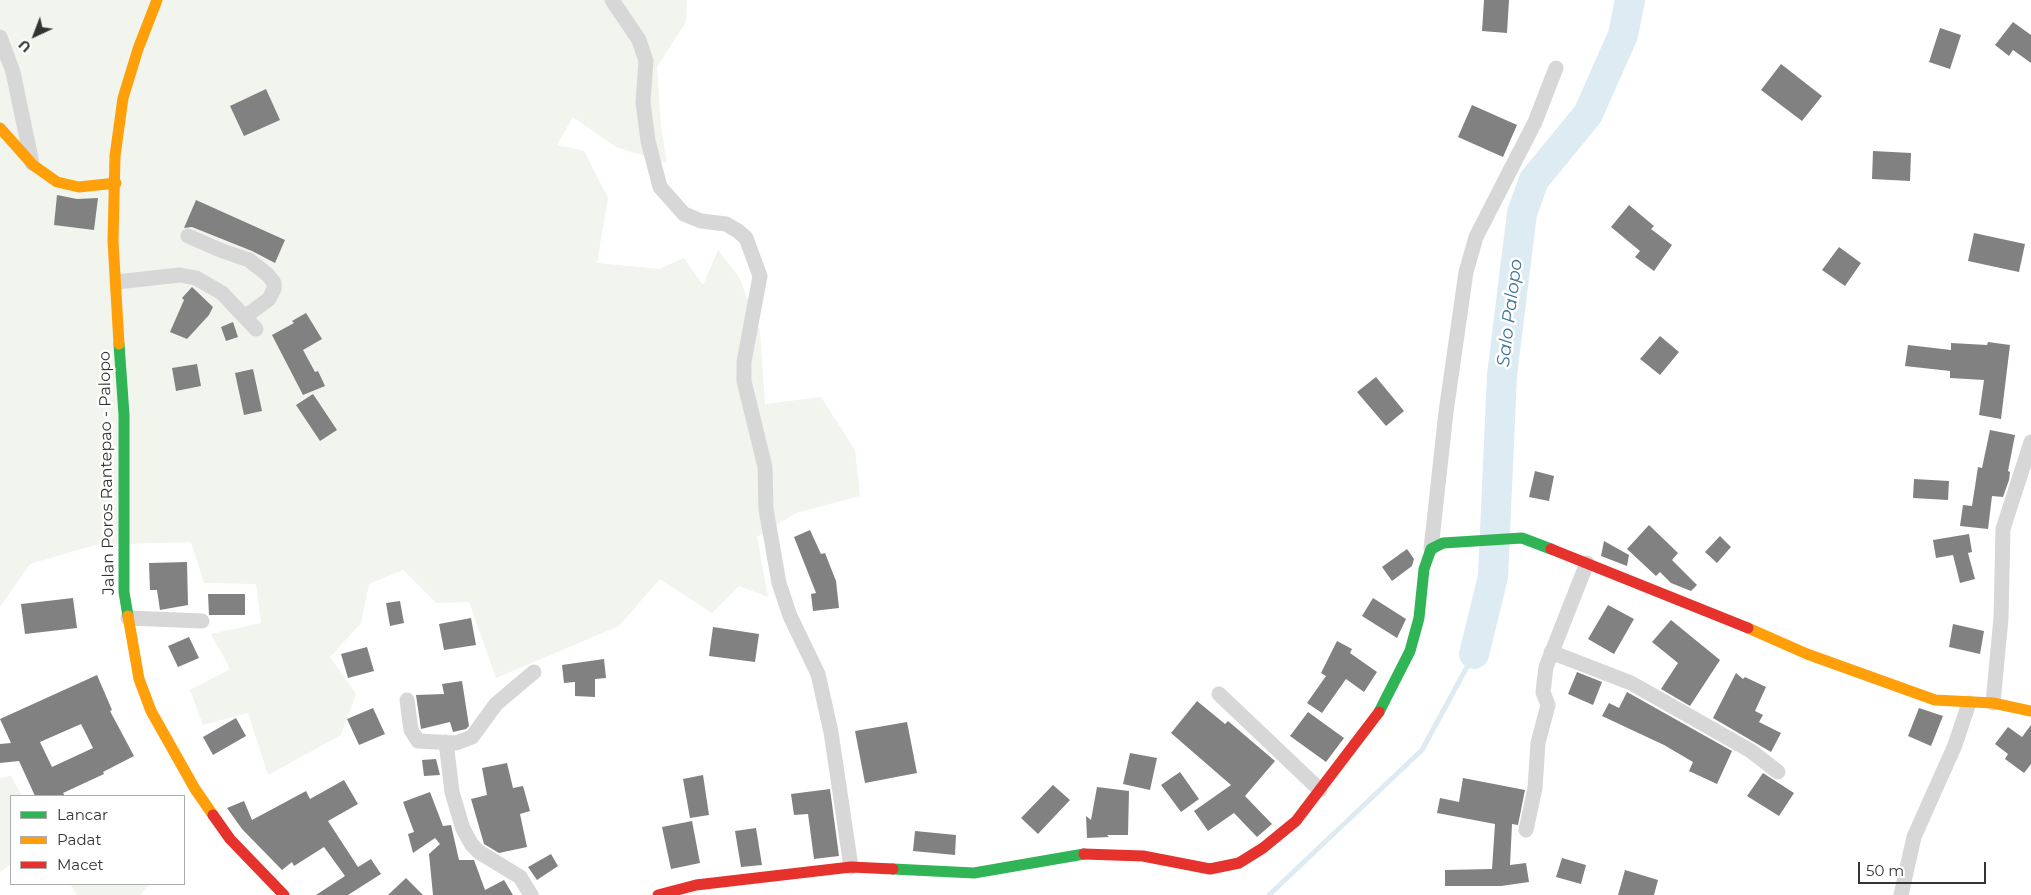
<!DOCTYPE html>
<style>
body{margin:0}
#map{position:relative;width:2031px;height:895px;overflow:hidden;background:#fff;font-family:Montserrat,sans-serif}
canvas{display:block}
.legend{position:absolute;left:10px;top:795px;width:175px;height:90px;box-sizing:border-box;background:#fff;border:1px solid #adadad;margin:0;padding:6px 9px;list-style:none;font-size:15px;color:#333}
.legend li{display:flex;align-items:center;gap:10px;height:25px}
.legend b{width:25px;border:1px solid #adadad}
.north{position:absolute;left:10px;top:10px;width:50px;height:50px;-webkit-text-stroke:4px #fff;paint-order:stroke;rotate:223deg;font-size:14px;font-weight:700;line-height:20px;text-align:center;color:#333}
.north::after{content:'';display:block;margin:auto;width:18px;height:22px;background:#333;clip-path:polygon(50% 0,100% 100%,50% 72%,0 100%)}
.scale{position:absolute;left:1858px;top:862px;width:128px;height:22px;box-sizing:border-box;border:2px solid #333;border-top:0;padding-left:6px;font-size:15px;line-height:18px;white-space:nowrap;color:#333;-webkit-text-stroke:4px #fff;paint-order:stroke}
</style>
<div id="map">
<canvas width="2031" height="895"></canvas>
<ul class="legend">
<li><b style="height:6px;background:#30b455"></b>Lancar</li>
<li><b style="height:6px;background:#ff9f0a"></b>Padat</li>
<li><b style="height:6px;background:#e5322d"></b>Macet</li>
</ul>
<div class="north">U</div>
<div class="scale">50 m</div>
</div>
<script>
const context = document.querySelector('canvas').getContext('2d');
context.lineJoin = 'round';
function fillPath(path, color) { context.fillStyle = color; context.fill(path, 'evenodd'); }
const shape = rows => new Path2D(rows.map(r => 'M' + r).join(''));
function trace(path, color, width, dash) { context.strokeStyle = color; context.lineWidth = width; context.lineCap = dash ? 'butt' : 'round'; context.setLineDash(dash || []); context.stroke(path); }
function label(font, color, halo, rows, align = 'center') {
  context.font = font + ' Montserrat,sans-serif'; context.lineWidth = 5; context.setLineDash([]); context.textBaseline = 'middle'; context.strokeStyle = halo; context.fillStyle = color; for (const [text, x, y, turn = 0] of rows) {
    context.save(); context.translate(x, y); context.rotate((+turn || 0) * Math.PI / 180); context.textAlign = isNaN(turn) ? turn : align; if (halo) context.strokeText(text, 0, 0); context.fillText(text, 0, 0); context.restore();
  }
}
const green = shape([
 [0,0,687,0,686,22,657,67,661,125,667,163,616,147,573,117,557,145,584,151,608,198,597,263,659,269,684,258,703,285,718,250,739,277,760,331,765,404,821,397,855,450,860,496,796,513,757,537,768,597,739,586,712,613,660,579,619,626,496,678,469,602,436,603,403,570,369,584,361,623,330,657,356,694,341,735,268,775,248,713,203,725,190,690,230,669,211,634,261,623,256,584,204,583,191,542,95,545,30,564,0,607],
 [11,776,22,796,11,796,11,864,0,872,0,778],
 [70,884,150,884,140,895,77,895]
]);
const stream = shape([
 [1269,895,1422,750,1474,654]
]);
const river = shape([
 [1474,654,1493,577,1502,375,1522,213,1534,180,1588,114,1623,35,1630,0]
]);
const building = shape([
 [1484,0,1509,0,1507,33,1482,31],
 [2013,22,2031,35,2031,63,2013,50,2009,56,1995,45],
 [1940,28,1961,35,1950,69,1929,62],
 [1781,64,1822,96,1802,121,1761,90],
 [266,89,280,120,244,136,230,106],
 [1472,105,1517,125,1503,157,1458,137],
 [1873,151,1911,153,1910,181,1872,179],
 [57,195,77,199,98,198,94,230,54,225],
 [196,200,285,240,275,263,252,251,192,227,184,228],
 [1629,205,1654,226,1651,229,1672,245,1654,271,1635,257,1640,251,1611,227],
 [1974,233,2025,244,2019,272,1968,261],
 [1839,247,1861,263,1845,286,1822,270],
 [192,287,213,307,209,315,187,339,170,332,184,300,182,298],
 [306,313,322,339,303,350,315,372,318,371,325,386,303,395,272,335,294,323,292,321],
 [233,322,238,337,226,341,221,327],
 [1660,336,1679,352,1660,375,1640,359],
 [1988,342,2010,345,2001,419,1979,415,1984,380,1950,378,1950,371,1905,366,1908,345,1951,350,1951,343,1987,345],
 [197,364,201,386,176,391,172,368],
 [253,369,262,411,244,415,235,373],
 [1376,377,1404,411,1386,426,1357,392],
 [313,394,337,430,320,441,296,405],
 [1990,430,2015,435,2008,471,2010,472,2009,480,2003,497,1992,496,1988,529,1960,526,1963,505,1972,506,1978,467,1982,468],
 [1535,471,1554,476,1549,501,1529,497],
 [1914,479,1949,481,1948,500,1913,498],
 [1649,525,1678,553,1672,560,1697,585,1691,591,1671,583,1660,572,1656,576,1627,549],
 [810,530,821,554,825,553,836,581,839,608,813,611,811,594,816,593,794,537],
 [1969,534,1972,552,1968,553,1975,579,1960,583,1953,555,1936,558,1933,540],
 [1720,536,1731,547,1717,563,1705,552],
 [1604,541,1629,555,1627,566,1601,556],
 [1407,549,1414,559,1412,566,1392,581,1382,567],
 [187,562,188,605,160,610,157,590,150,590,149,563],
 [208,594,245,594,245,615,209,615],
 [73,598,77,628,25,634,21,604],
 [1373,598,1406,619,1397,638,1362,616],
 [400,601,404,623,390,626,386,603],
 [1608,605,1634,619,1614,654,1588,639],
 [471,618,476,645,444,650,439,624],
 [1671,620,1720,660,1690,706,1661,689,1678,663,1652,642],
 [1953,624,1984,631,1980,654,1949,647],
 [713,627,759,634,755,662,709,656],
 [189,637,199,658,178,667,168,646],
 [1337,641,1352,649,1350,653,1377,672,1364,692,1346,679,1322,713,1307,703,1326,676,1321,673],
 [367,647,374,671,348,678,341,654],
 [604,659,606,678,595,679,595,697,575,696,575,682,564,683,562,665],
 [1577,672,1602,682,1593,705,1568,694],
 [1736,673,1743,679,1745,677,1766,687,1755,711,1763,715,1759,722,1781,733,1771,752,1713,718],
 [97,675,112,710,110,711,134,756,103,772,104,774,63,793,65,796,35,796,19,761,0,763,0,744,11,743,0,719],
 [81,724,93,748,52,767,40,742],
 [462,681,469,726,466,729,453,732,450,722,421,729,416,695,444,694,442,684],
 [1627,692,1732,751,1717,784,1689,771,1693,762,1664,745,1602,716,1609,703,1619,708],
 [1197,701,1225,724,1228,721,1275,761,1245,796,1272,824,1257,837,1234,813,1208,831,1194,811,1231,785,1171,733],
 [373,708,385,734,359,745,347,719],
 [1919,708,1943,716,1931,746,1908,736],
 [1308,712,1344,738,1326,762,1290,736],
 [236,718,246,736,213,755,203,737],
 [907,722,917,773,865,783,855,731],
 [2031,725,2031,764,2024,773,2005,759,2008,754,1995,744,2008,727,2022,737],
 [1130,753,1157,758,1150,790,1123,784],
 [436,759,440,775,424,776,422,760],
 [507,763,513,788,523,786,530,811,520,814,527,847,499,853,484,844,471,799,487,795,482,768],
 [1180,772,1199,799,1181,812,1161,785],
 [1763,773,1794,793,1779,816,1747,796],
 [703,775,709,815,690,818,683,779],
 [1463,778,1525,790,1518,825,1512,824,1510,865,1526,863,1529,882,1501,886,1445,886,1445,870,1492,869,1495,824,1437,813,1440,798,1459,802],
 [344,780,358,804,328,821,358,867,371,859,381,874,348,895,316,895,345,876,324,847,294,866,292,862,282,870,242,829,227,808,244,801,252,820,306,791,310,799],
 [1053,785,1070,800,1038,834,1021,818],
 [1097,787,1129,791,1128,835,1107,835,1109,837,1087,838,1086,816,1091,820],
 [830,789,839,856,814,859,808,814,794,815,791,794],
 [430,792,443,826,451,825,459,860,474,860,485,890,504,880,513,895,433,895,429,854,440,844,435,838,413,853,408,834,414,832,403,802],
 [692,821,700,863,671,869,662,827],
 [756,828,762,865,741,867,735,831],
 [915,831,956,835,955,855,913,851],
 [551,854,558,866,537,880,528,867],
 [1562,858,1586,865,1581,884,1556,877],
 [1625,870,1658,880,1654,895,1618,895],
 [406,878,423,895,388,895]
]);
const street = shape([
 [612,0,639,40,646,61,643,102,648,141,660,187,684,214,701,221,726,224,738,231,746,238,760,276,744,362,744,381,765,467,766,509,779,583,790,616,818,674,831,732,851,867],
 [0,37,13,72,32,163],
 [188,236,220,250,249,260,268,275,274,283,274,289,269,299,246,316],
 [117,282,180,275,196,278,222,293,256,329],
 [1431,549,1446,412,1466,272,1476,237,1535,122,1556,68],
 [128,618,202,621],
 [1551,652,1631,683,1751,751,1778,772],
 [1219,694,1320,790],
 [407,700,411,730,418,741,456,743,472,737,496,704,534,672],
 [1993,703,2001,618,2003,529,2031,442],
 [446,742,452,792,463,829,472,845,479,852,520,877,531,895],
 [1526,830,1535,788,1538,743,1548,705,1543,692,1546,667,1587,563],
 [1901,895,1914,837,1955,745,1969,703]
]);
const fast = shape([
 [119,344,124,415,124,592,128,616],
 [1379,712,1410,651,1419,618,1424,569,1431,549,1443,543,1522,538,1551,549],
 [893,869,974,873,1084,854]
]);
const slow = shape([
 [0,128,33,165,57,182,79,187,116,183],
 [119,344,113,241,115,156,123,98,138,49,157,0],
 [128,616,139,679,151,711,195,789,213,815],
 [1748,628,1807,654,1935,700,1993,703,2031,711]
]);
const jam = shape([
 [1551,549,1748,628],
 [213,815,230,839,284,895],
 [1084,854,1143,856,1210,869,1239,863,1263,848,1296,821,1379,712],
 [658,895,696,885,851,867,893,869]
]);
const streetNames = [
 ["Jalan Poros Rantepao - Palopo",107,473,-91]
];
const waterNames = [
 ["Salo Palopo",1510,313,-83]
];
fillPath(green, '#f1f5ed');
trace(stream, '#ddebf3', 5);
trace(river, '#ddebf3', 30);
fillPath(building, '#818181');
trace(street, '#d7d7d7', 15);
trace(fast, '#30b455', 11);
trace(slow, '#ff9f0a', 11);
trace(jam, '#e5322d', 11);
label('16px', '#333', '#fff', streetNames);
label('italic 18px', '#3f7597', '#fff', waterNames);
</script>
